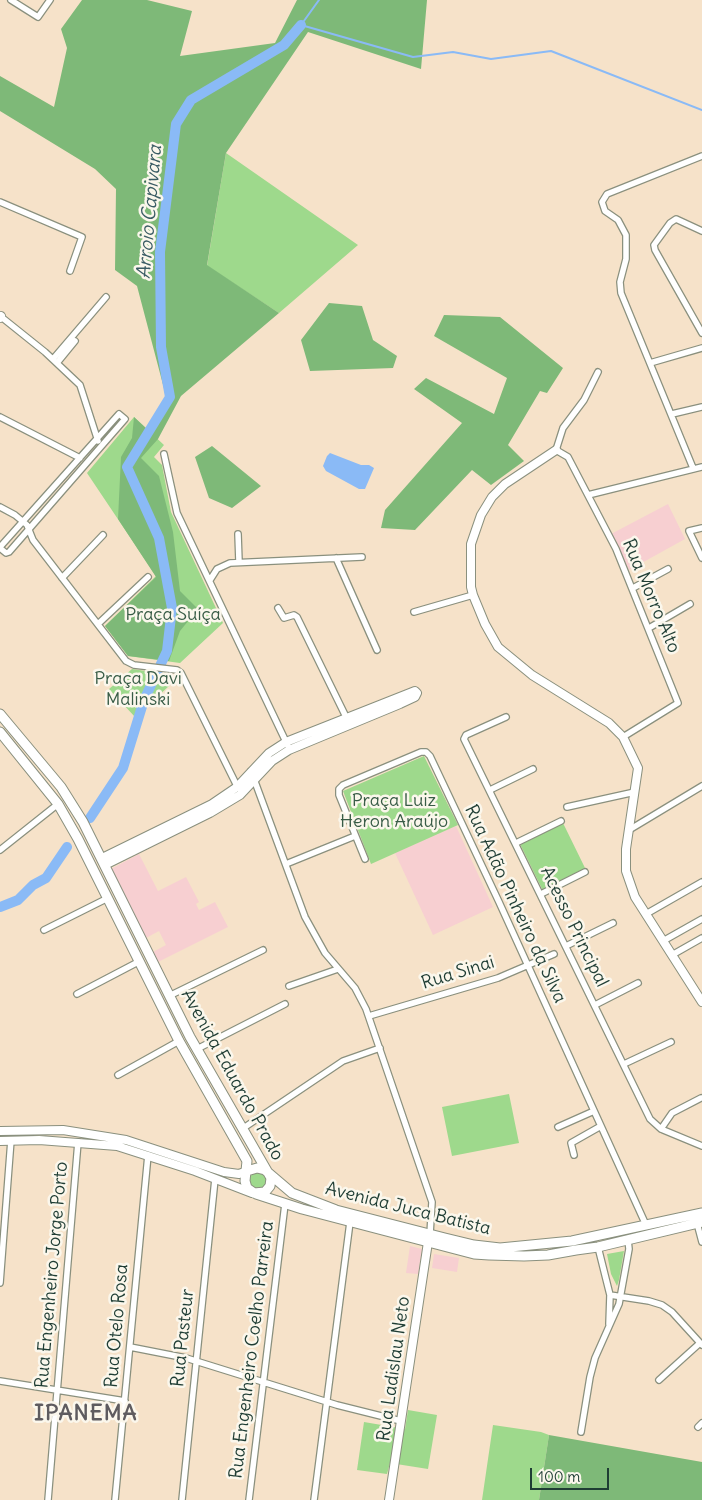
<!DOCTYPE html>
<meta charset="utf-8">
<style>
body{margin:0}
#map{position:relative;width:702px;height:1500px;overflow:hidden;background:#f6e2c9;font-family:Delius,sans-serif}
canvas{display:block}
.scale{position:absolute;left:530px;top:1468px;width:79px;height:22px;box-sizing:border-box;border:2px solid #1f3d34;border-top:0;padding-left:6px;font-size:15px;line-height:18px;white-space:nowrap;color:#1f3d34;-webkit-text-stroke:4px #fbf7ec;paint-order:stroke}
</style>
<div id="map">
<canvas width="702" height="1500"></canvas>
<div class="scale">100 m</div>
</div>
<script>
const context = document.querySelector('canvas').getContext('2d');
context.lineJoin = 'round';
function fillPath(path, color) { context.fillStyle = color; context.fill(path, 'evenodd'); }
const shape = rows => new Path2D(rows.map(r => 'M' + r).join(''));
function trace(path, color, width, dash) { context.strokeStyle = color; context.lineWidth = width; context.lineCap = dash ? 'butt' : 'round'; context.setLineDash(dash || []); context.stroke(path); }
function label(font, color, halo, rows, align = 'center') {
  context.font = font + ' Delius,sans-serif'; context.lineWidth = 5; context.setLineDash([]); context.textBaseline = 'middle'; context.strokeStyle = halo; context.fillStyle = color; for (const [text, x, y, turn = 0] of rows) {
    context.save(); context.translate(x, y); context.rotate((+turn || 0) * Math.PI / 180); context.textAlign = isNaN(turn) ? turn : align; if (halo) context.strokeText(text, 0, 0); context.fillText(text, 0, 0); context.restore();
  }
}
const built = shape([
 [668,504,685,539,629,570,611,534],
 [456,826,493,907,433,935,395,853],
 [139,854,158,891,186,877,199,902,196,904,199,910,215,902,228,927,158,962,153,952,166,945,159,931,146,938,111,869],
 [410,1246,422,1249,418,1274,406,1273],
 [434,1254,459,1258,457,1272,432,1268]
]);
const green = shape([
 [226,153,358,245,279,313,207,266],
 [134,417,164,445,154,457,162,465,171,512,223,623,180,663,128,656,105,626,156,576,87,473],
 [132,669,180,676,135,717,109,689],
 [424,756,458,825,371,864,343,791],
 [563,823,586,870,543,891,520,844],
 [509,1094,519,1143,452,1156,442,1107],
 '249 1181a9 9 0 1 1 18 0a9 9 0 1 1-18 0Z',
 [624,1251,619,1280,617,1286,611,1274,607,1254],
 [408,1410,437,1415,428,1469,390,1463,387,1474,357,1470,364,1422,405,1429],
 [493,1425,541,1432,549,1435,539,1500,482,1500]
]);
const forest = shape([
 [82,0,147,0,192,11,180,56,275,43,297,0,427,0,421,69,308,32,226,153,207,265,279,313,181,396,158,439,141,458,159,476,173,532,180,591,198,609,180,631,169,661,128,656,105,626,156,577,118,519,121,457,132,438,134,417,147,429,166,396,137,286,115,270,116,189,95,169,0,111,0,76,54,107,67,48,61,29],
 [329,303,362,306,373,340,397,356,393,368,310,371,301,340],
 [444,315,500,317,563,368,547,393,540,391,508,445,524,461,491,485,472,470,415,530,381,528,385,510,462,423,414,389,426,378,494,414,507,378,434,336],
 [212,446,261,486,232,508,209,498,195,457],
 [549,1435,702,1462,702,1500,539,1500]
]);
const water = shape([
 [330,453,361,465,369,465,374,468,365,489,359,489,326,471,323,466,327,456]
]);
const stream = shape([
 [319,0,301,25,413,57,453,52,491,59,551,51,702,110]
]);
const river = shape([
 [90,818,123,768,144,700,167,651,172,608,159,538,127,467,170,397,161,347,160,252,176,124,191,100,284,45,301,25],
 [0,907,18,900,33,885,46,878,67,847]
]);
const street = shape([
 [11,0,38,17,50,0],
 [0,202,82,237,70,271],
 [702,231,676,219,670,223,654,245,655,250,702,333],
 [0,316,45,352,80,385,98,441],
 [53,359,106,297],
 [57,363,75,341],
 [650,363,702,348],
 [598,372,584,400,563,428,556,450,568,457,616,549,678,703,623,737],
 [672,414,702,407],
 [0,417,80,458],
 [164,454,177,513,288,746],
 [693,468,621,293,620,282,626,259,626,235,618,220,605,211,602,202,607,194,702,156],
 [588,495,702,467],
 [0,507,15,515,27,525,33,540,126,661,134,665,177,670,181,673,238,788],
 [702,528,689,531,702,558],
 [238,534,239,562],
 [0,547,119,414,125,419,9,552,6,553,0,548],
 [336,558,377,650],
 [62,578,103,535],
 [210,580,217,569,230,563,362,557],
 [633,588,668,569],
 [278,608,284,618,294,615,297,617,348,721],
 [414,612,473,595],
 [98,624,148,577],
 [649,628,690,604],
 [506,717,466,735,464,739,650,1119,661,1129,702,1146],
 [251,771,305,917,325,953,355,988,366,1009,432,1202,430,1234],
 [490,790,533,769],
 [567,807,635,792],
 [629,830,702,786],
 [516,843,561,821],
 [0,850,58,804],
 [365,859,339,795,339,789,343,785,421,752,426,752,430,756,499,902,646,1225],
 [286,864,355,836],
 [541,894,585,872],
 [646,914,702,882],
 [44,930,108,898],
 [663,941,702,919],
 [566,946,613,923],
 [672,955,702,938],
 [289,986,338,969],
 [77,994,140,961],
 [169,996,263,950],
 [595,1005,638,983],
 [369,1016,498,978,554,954],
 [197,1049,285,1004],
 [624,1064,671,1042],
 [118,1075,179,1041],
 [558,1127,594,1111],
 [242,1129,343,1061,380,1048],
 [661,1129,672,1113,701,1098],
 [574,1155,571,1143,601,1126],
 [697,1223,702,1242],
 [598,1247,610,1295,609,1324],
 [0,1283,11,1140],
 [610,1295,649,1301,662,1305,672,1312,702,1345],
 [130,1347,186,1358,337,1405,401,1421],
 [659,1380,700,1343],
 [0,1381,125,1401],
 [698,1427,702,1423],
 [581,1432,590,1377,595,1358,619,1304,629,1249,628,1240],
 [48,1500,78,1142],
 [115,1500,148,1155],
 [182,1500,215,1179],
 [249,1500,285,1204],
 [314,1500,350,1222]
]);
const secondary = shape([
 [0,318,1,316],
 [556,450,505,484,492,497,481,515,471,544,471,587,473,595,485,624,498,647,532,675,609,723,623,737,638,768,626,849,626,871,635,897,702,1002],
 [102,858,212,804,237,787,269,753,286,742,415,691,417,693,415,697,400,704,289,750,272,761,240,795,210,813,105,865],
 [0,1131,63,1130,126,1140,224,1172,239,1174,247,1171],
 [0,1141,39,1140,117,1146,195,1171,252,1193],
 [389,1500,428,1242]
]);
const primary = shape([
 [0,714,61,787,83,822,190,1037,271,1178,270,1186,265,1192,254,1193,247,1188,245,1181,247,1161,179,1041,78,839,58,804,0,732],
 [247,1171,257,1168,265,1170,292,1193,336,1210,445,1238,474,1245,500,1248,572,1241,702,1213],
 [256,1194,302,1209,474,1254,489,1255,524,1256,548,1255,576,1250,598,1247,702,1222]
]);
const streetNames = [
 ["Rua Morro Alto",651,596,67],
 ["Rua Adão Pinheiro da Silva",515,904,65],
 ["Acesso Principal",574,927,64],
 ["Rua Sinai",458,973,-17],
 ["Avenida Eduardo Prado",232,1075,61],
 ["Avenida Juca Batista",408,1209,14],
 ["Rua Engenheiro Jorge Porto",52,1275,-85],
 ["Rua Otelo Rosa",117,1326,-85],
 ["Rua Pasteur",183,1338,-84],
 ["Rua Engenheiro Coelho Parreira",252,1350,-83],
 ["Rua Ladislau Neto",394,1369,-82]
];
const parkNames = [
 ["Praça Suíça",173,615],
 ["Praça Davi",138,679],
 ["Malinski",138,700],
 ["Praça Luiz",394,801],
 ["Heron Araújo",394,822]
];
const waterNames = [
 ["Arroio Capivara",150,212,-85]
];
const districtNames = [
 ["IPANEMA",86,1414]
];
fillPath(built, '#f7cfd1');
fillPath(green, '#9ed98c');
fillPath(forest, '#7eb978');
fillPath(water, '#8abaf6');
trace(stream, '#8abaf6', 2);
trace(river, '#8abaf6', 10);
trace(street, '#8a907e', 8);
trace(secondary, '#8a907e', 10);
trace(primary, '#8a907e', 11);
trace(street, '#fff', 5.5);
trace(secondary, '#fff', 8);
trace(primary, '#fff', 9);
label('18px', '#1f3d34', '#fbf7ec', streetNames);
label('18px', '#385c46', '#fbf7ec', parkNames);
label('italic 19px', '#3a5c64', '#fbf7ec', waterNames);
context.letterSpacing = '1px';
label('bold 22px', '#5e5b5f', '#fbf7ec', districtNames);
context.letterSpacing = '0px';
</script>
